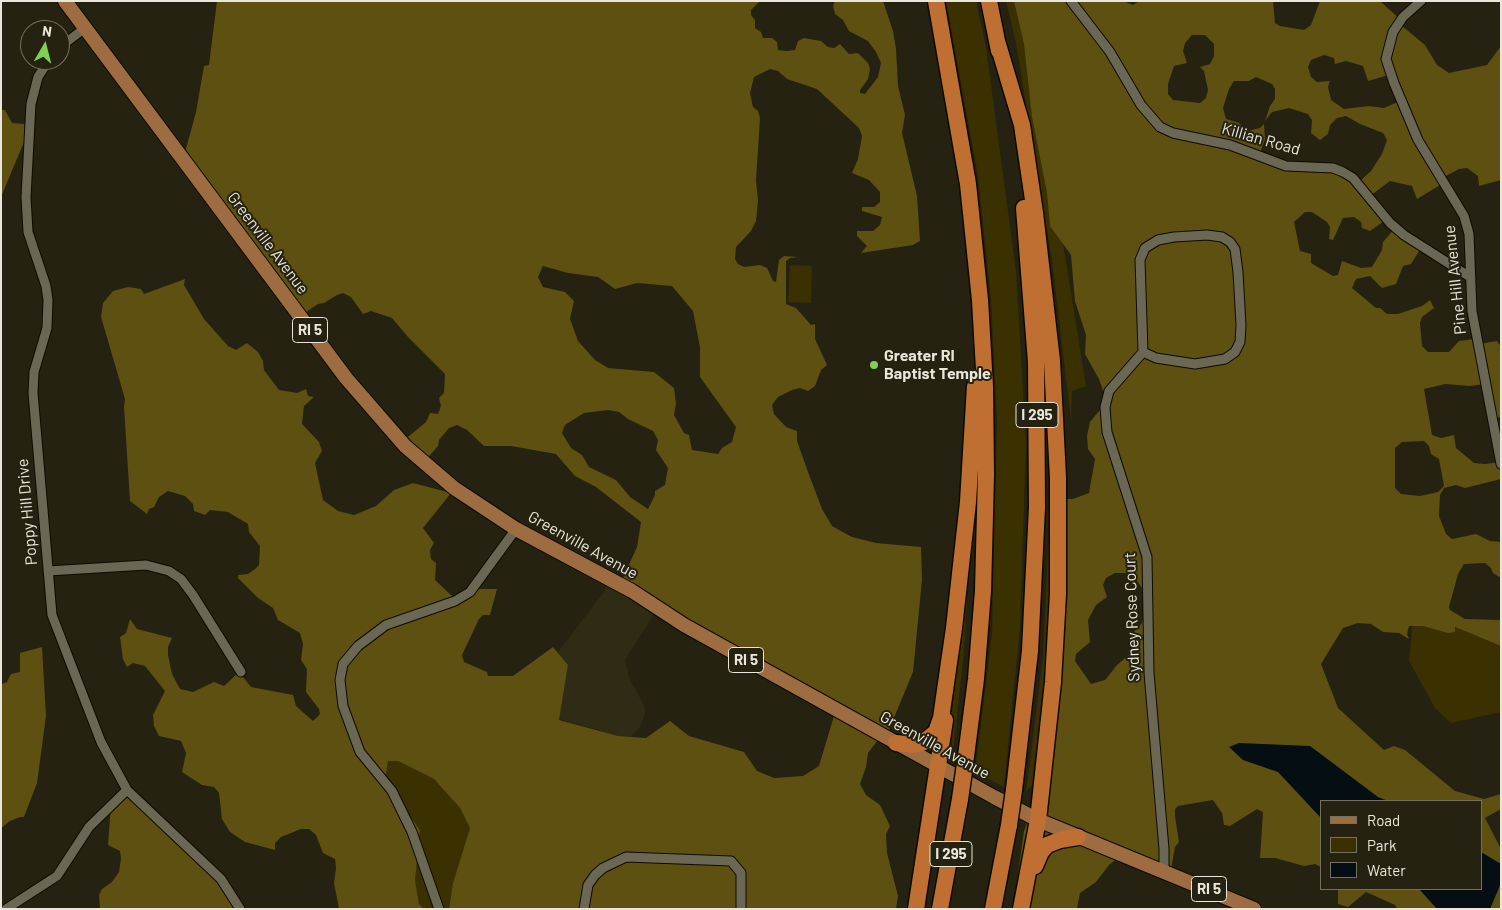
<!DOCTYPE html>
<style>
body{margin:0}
#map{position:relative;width:1502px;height:910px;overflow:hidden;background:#252211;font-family:Barlow,sans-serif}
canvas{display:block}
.frame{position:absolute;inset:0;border:2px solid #e9e7dc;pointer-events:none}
.legend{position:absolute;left:1320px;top:800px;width:162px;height:90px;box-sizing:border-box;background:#252211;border:1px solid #737162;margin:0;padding:6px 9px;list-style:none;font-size:15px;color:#e9e7dc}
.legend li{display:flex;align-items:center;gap:10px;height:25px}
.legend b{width:25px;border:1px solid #737162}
.north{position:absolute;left:20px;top:20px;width:50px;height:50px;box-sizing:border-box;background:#252211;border:1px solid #737162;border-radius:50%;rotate:8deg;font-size:14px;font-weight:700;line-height:20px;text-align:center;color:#e9e7dc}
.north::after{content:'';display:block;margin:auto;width:18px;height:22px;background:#7dd154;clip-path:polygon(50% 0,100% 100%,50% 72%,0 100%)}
</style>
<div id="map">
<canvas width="1502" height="910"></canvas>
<div class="frame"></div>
<ul class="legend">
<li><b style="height:6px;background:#9e6c41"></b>Road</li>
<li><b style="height:14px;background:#3a3000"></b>Park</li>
<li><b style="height:14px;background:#040e13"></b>Water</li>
</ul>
<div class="north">N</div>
</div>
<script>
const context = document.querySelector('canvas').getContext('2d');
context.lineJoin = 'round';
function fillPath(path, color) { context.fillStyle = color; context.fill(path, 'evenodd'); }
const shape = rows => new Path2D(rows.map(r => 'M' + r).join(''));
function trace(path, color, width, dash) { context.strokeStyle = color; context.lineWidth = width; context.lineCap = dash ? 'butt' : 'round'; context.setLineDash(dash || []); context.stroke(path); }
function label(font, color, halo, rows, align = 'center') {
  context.font = font + ' Barlow,sans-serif'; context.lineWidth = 4; context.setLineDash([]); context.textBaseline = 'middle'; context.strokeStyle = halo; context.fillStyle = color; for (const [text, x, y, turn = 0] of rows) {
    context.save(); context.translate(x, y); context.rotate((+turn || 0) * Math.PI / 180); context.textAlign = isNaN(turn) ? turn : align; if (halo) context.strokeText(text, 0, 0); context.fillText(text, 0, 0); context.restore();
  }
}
const built = shape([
 [607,584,655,612,625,660,630,680,644,705,645,714,640,727,631,737,618,736,559,719,568,665,557,653,604,592]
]);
const green = shape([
 [946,1,976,1,986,47,1016,271,1026,443,1020,628,1004,787,975,772,992,634,997,419,991,300,978,176],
 [1006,1,1023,1,1028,25,1086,386,1072,391,1071,420,1052,260,1016,43],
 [790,265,812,266,811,303,788,302],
 [972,505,964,652,953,753,950,732],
 [1050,509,1053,550,1049,664,1035,781,1026,792,1043,657],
 [1413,619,1455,627,1501,646,1501,712,1451,723,1435,708,1409,661],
 [388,761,398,761,434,779,460,808,470,828,453,883,449,909,424,909,419,904,415,880,420,830,385,781]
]);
const forest = shape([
 [217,1,760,1,751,10,751,15,755,20,755,28,761,32,763,38,772,38,777,42,778,50,787,51,795,50,798,41,804,38,821,41,828,47,834,48,840,44,849,54,858,53,868,63,870,69,868,79,860,90,860,93,865,94,878,77,881,63,876,52,868,41,849,31,843,20,835,14,833,6,835,1,883,1,893,31,896,49,898,86,905,115,902,133,917,196,920,241,913,245,861,253,867,246,857,236,857,231,873,231,880,225,882,217,862,211,862,207,874,207,880,202,880,192,869,180,852,173,858,159,862,136,859,128,817,89,787,79,778,71,770,69,754,77,750,93,753,107,758,111,760,118,756,181,758,200,756,221,751,231,736,247,735,259,738,264,744,267,760,265,767,268,773,281,776,282,779,260,784,256,798,257,790,258,786,261,786,304,796,308,811,325,815,324,815,339,827,365,821,370,815,386,808,391,800,388,792,390,778,397,772,405,774,414,786,427,797,431,797,441,808,472,822,509,832,526,852,537,876,543,921,547,922,580,913,672,886,737,878,740,868,753,866,767,860,784,866,795,880,805,890,826,886,834,887,853,898,896,896,909,449,909,453,883,470,828,460,808,434,779,398,761,388,761,385,781,420,830,415,880,419,904,424,909,339,909,334,883,336,868,335,859,323,853,316,835,309,829,301,829,281,837,275,843,275,850,245,842,230,832,222,819,219,793,214,787,202,785,182,772,186,753,181,741,159,736,154,726,153,715,165,691,145,666,133,663,127,667,123,659,120,637,126,633,130,619,137,629,172,638,168,647,168,655,172,674,180,689,193,692,214,682,224,686,239,672,251,687,293,695,296,706,313,721,320,714,319,709,306,692,307,669,301,660,303,644,300,633,278,620,273,608,258,598,238,578,238,575,248,574,255,569,259,565,260,546,249,532,248,524,228,512,210,510,205,515,194,511,193,504,185,496,168,491,159,497,154,507,149,509,147,514,130,501,124,407,125,399,101,317,103,303,113,291,128,287,141,289,144,294,185,279,184,285,204,319,228,346,236,350,247,343,258,352,263,361,264,370,279,390,297,393,306,389,308,396,314,397,304,406,302,424,319,442,322,451,315,463,323,500,338,511,354,515,376,506,394,490,413,483,451,493,423,528,434,543,430,550,431,559,436,563,435,580,452,596,479,589,497,589,490,615,483,615,479,619,462,655,464,662,487,672,488,676,513,676,553,647,568,665,559,720,618,736,646,738,670,721,689,736,744,752,757,771,774,778,803,776,819,766,834,716,618,589,637,547,641,522,596,487,575,476,556,454,511,446,484,446,467,430,457,425,449,428,439,440,438,446,425,461,403,441,426,422,430,413,438,414,441,406,439,398,444,393,445,374,408,337,392,318,371,311,363,314,351,297,343,293,337,295,324,303,318,304,302,315,184,156,196,112,204,66,209,65],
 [543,266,568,273,598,277,615,289,637,283,672,286,693,311,700,347,700,377,736,427,732,442,722,448,718,454,692,450,689,435,684,433,674,415,676,404,674,388,654,372,608,368,595,360,578,341,570,319,574,301,565,292,543,287,538,277],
 [608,410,619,412,628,419,653,431,658,440,656,450,668,468,665,485,655,491,655,495,648,509,630,497,616,480,589,467,582,455,571,448,562,433,565,425,584,413],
 [1014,1,1123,1,1133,5,1139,1,1273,1,1275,23,1280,26,1304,30,1311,25,1320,1,1380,1,1402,21,1402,26,1425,45,1437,65,1449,73,1487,65,1501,46,1501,180,1479,186,1478,176,1467,168,1459,169,1440,179,1442,184,1417,199,1412,186,1390,181,1370,196,1387,219,1370,231,1362,228,1361,222,1354,217,1343,218,1333,240,1329,239,1330,227,1327,222,1312,212,1305,212,1294,222,1300,251,1311,254,1311,263,1333,276,1338,275,1342,261,1361,268,1372,267,1382,250,1383,242,1396,227,1421,248,1411,264,1403,266,1396,284,1382,288,1370,276,1356,279,1352,288,1376,308,1380,308,1387,314,1398,314,1422,306,1430,300,1434,308,1422,317,1420,323,1422,346,1428,352,1449,352,1459,341,1475,339,1479,344,1497,341,1501,347,1501,417,1493,419,1484,384,1470,386,1445,384,1424,389,1432,435,1441,438,1454,435,1456,448,1474,463,1485,464,1500,462,1501,464,1501,479,1465,488,1456,485,1444,488,1440,495,1439,516,1446,534,1452,539,1476,534,1490,541,1501,542,1501,578,1493,573,1491,568,1485,563,1464,564,1458,574,1449,607,1450,610,1465,619,1501,620,1501,646,1455,627,1455,632,1448,633,1423,626,1409,626,1407,634,1409,639,1399,633,1383,632,1371,624,1358,623,1343,628,1321,664,1338,708,1384,750,1394,746,1405,750,1455,791,1484,799,1501,794,1501,809,1485,818,1501,849,1501,909,1397,909,1395,905,1366,892,1348,907,1338,904,1338,889,1481,889,1481,801,1321,801,1321,867,1315,864,1304,866,1275,858,1260,858,1263,812,1257,809,1230,826,1224,825,1222,813,1213,800,1178,806,1175,809,1175,816,1179,842,1175,847,1171,869,1119,857,1109,865,1096,882,1080,893,1077,909,1013,909,1024,831,1032,812,1037,781,1061,499,1073,499,1089,493,1095,459,1088,449,1087,436,1090,422,1103,406,1105,396,1099,379,1085,354,1086,335,1075,301,1071,255,1050,226,1047,193,1032,117,1024,44],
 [1192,35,1205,35,1214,44,1214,56,1210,64,1200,67,1204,71,1208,90,1206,98,1200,103,1173,100,1168,94,1168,84,1174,66,1187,63,1183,51,1185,43],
 [1324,55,1334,58,1335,64,1346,61,1363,66,1368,81,1389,75,1400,101,1384,108,1369,106,1344,109,1331,100,1328,87,1330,81,1317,82,1311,77,1308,67,1311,60],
 [1256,77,1272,84,1275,89,1275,99,1270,106,1265,121,1272,112,1289,108,1308,114,1312,120,1311,133,1320,140,1328,134,1330,125,1337,118,1346,116,1360,124,1383,133,1387,140,1382,154,1371,171,1359,182,1319,166,1284,164,1260,153,1265,139,1264,124,1260,128,1247,131,1239,123,1226,119,1223,108,1229,89,1234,81,1249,81],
 [1424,441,1429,446,1431,454,1439,459,1444,486,1438,492,1420,496,1401,494,1395,488,1395,448,1402,442],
 [1115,573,1126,573,1135,578,1142,588,1145,614,1142,623,1133,633,1131,653,1117,665,1105,680,1091,684,1075,661,1076,654,1090,642,1088,620,1096,605,1107,597,1103,585,1106,578],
 [1,110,5,110,12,123,25,124,24,142,1,197],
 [42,647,46,716,37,783,24,817,20,817,10,821,1,828,2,684,7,682,11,674,20,672,20,653],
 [127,795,221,882,238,909,100,909,99,895,102,889,112,882,119,872,121,858,120,851,108,845,111,805]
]);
const water = shape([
 [1239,743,1310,746,1378,797,1388,801,1321,801,1321,818,1278,772,1243,760,1229,747],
 [1481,852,1501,864,1501,883,1490,909,1437,909,1419,889,1481,889]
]);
const street = shape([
 [1071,1,1110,52,1141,105,1160,127,1173,133,1230,145,1286,166,1333,168,1343,172,1353,178,1390,223,1404,235,1470,277],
 [1421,1,1403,17,1393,32,1386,59,1394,83,1418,140,1464,216,1469,234,1472,311,1501,464],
 [60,47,85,28],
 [49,60,38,77,31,104,26,197,28,232,46,286,48,300,47,328,34,372,33,393,52,615,101,742,127,790,221,879,240,909],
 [1143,352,1156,358,1195,364,1225,359,1235,352,1240,342,1241,325,1238,272,1235,249,1230,242,1222,237,1207,235,1174,237,1158,240,1145,248,1140,260,1143,352,1109,391,1105,407,1107,432,1147,557,1149,673,1164,849,1164,871],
 [48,571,146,565,169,571,181,579,193,595,241,672],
 [6,909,57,876,89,827,127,790],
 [439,909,412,832,392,791,360,752,343,706,340,680,343,664,358,646,386,625,455,601,470,592,516,529],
 [584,909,588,885,595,875,603,868,626,857,731,861,741,873,741,909]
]);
const primary = shape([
 [65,1,346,378,405,446,454,488,516,529,632,591,684,625,994,797,1038,820,1254,909]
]);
const highway = shape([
 [936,1,968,184,980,300,985,387,986,475,983,591,976,679,965,764],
 [989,1,999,51],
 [997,41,1022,125,1035,213,1052,361,1058,478,1058,594,1053,682,1038,820,1021,909],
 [896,743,914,745,924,742,936,732,941,718,954,628,968,502,975,386],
 [1014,790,1030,651,1037,507,1036,362,1024,208],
 [1035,866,1041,852,1047,845,1060,840,1078,837],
 [916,909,945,720],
 [940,909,960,799],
 [993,909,1009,825]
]);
const highwayBridge = shape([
 [960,799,965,764],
 [1009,825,1014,790]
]);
const markers = [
 [874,365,5,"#7dd154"]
];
const shields = [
 [310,330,35],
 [1037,415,42],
 [746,660,35],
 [951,854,42],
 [1209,889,35]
];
const shieldNames = [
 ["RI 5",310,330],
 ["I 295",1037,415],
 ["RI 5",746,660],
 ["I 295",951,854],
 ["RI 5",1209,889]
];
const streetNames = [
 ["Killian Road",1261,139,16],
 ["Greenville Avenue",268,243,53],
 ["Pine Hill Avenue",1455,280,-96],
 ["Poppy Hill Drive",27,512,-95],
 ["Greenville Avenue",583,545,29],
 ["Sydney Rose Court",1132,617,-92],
 ["Greenville Avenue",935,745,29]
];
const poiNames = [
 ["Greater RI",884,356],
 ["Baptist Temple",884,374]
];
fillPath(built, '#302b14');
fillPath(green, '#3a3000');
fillPath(forest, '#5d5010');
fillPath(water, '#040e13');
trace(street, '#0e0b01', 11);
trace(primary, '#0e0b01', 16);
trace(highway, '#0e0b01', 19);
trace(street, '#6b6755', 9);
trace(primary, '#9e6c41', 14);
trace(highway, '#c06f33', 16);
trace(highwayBridge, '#0e0b01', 19, []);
trace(highwayBridge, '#c06f33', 16);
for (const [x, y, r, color] of markers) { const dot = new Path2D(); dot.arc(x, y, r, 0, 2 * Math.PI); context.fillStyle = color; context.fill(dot); trace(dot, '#252211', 2); }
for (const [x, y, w] of shields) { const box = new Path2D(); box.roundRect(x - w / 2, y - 12.5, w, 25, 4); context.fillStyle = '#252211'; context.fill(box); trace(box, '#e9e7dc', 1); }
label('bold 15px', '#e9e7dc', null, shieldNames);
label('16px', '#e9e7dc', '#252211', streetNames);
label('bold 16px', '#e9e7dc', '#252211', poiNames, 'left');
</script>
